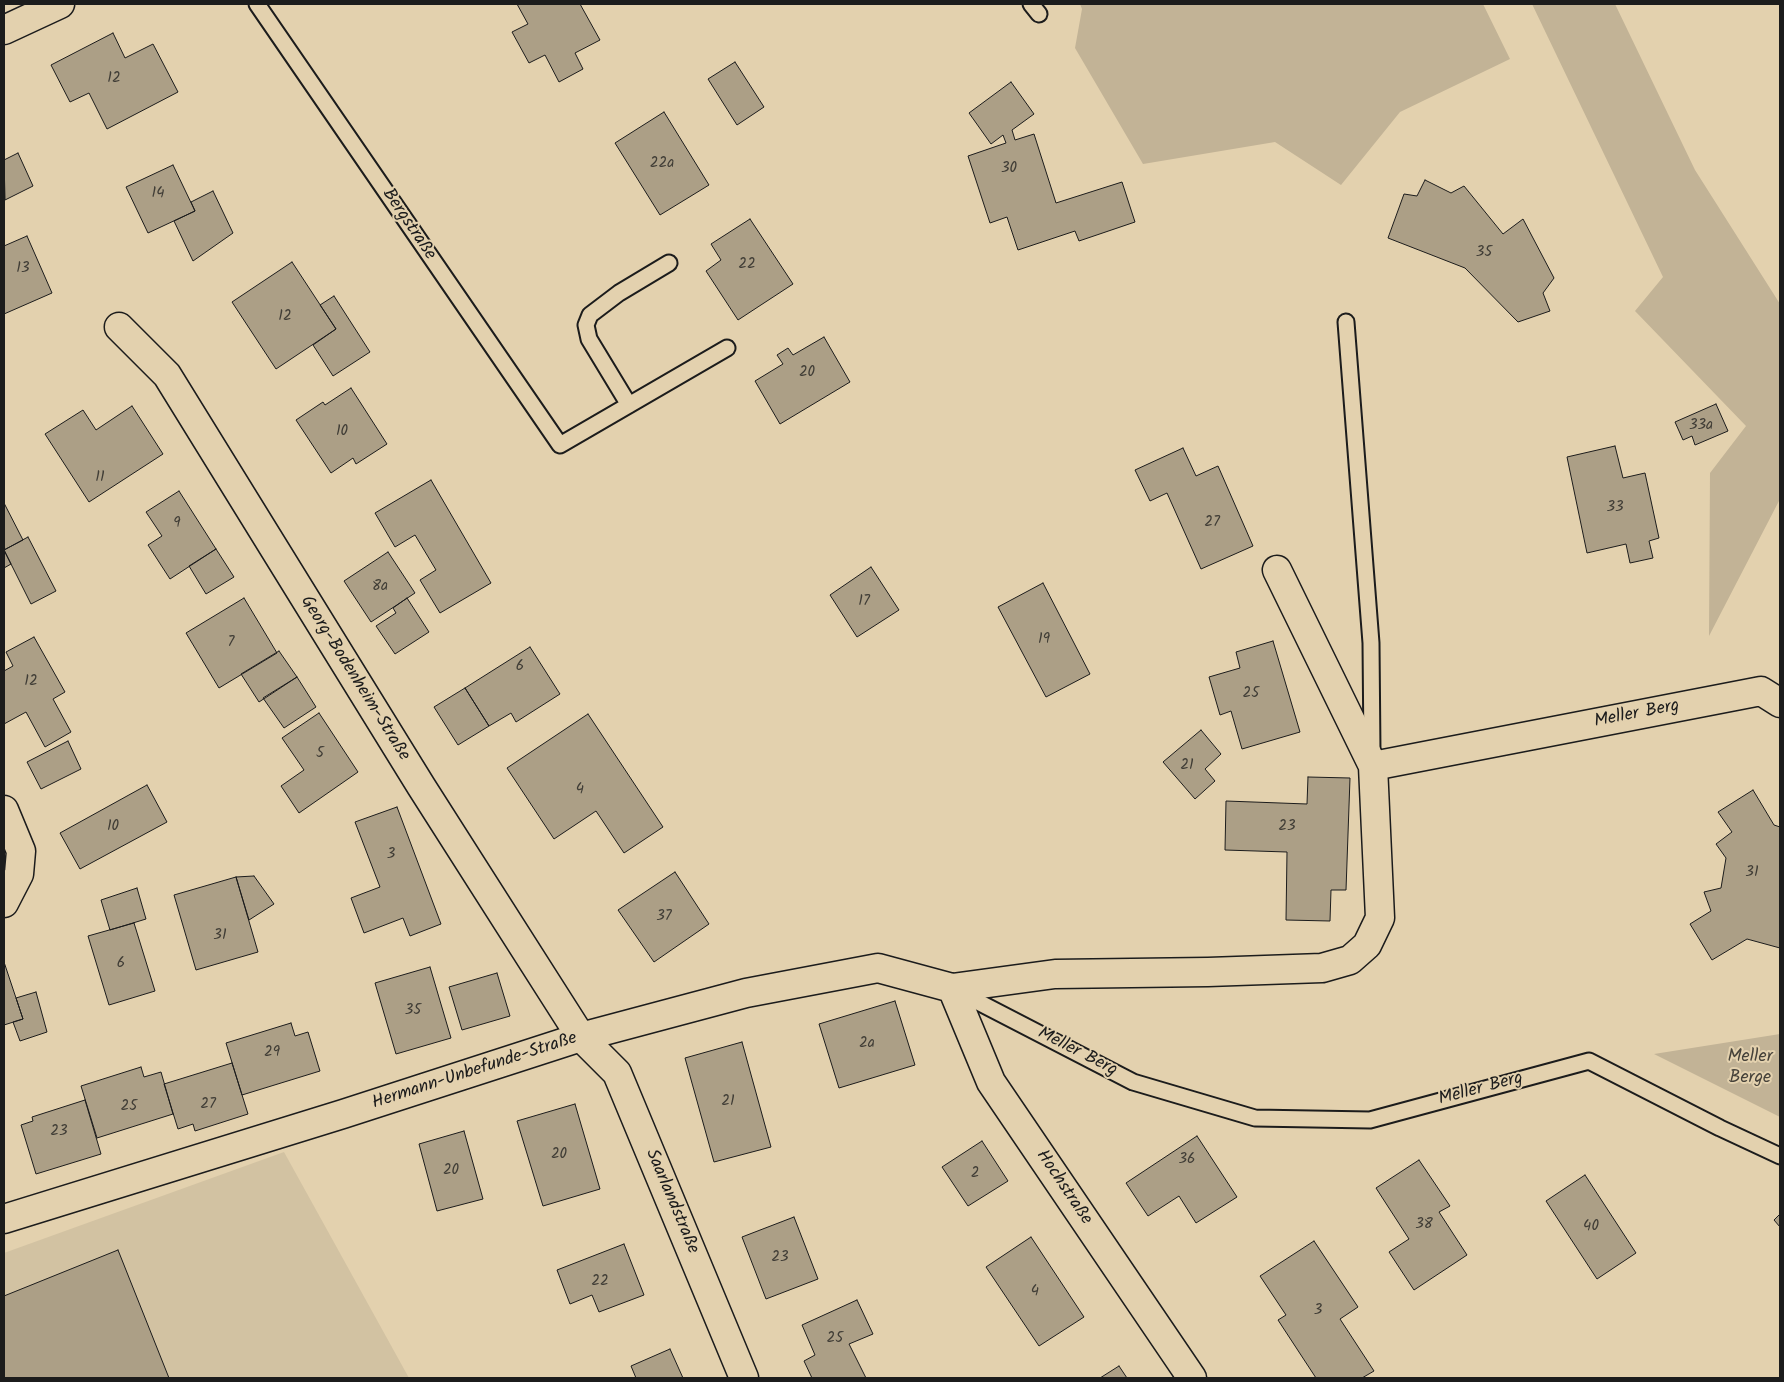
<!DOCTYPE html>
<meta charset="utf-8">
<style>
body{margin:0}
#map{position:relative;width:1784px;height:1382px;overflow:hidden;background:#e3d1ae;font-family:Kalam,sans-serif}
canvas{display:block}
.frame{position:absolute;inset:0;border:5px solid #1c1c1c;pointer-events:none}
</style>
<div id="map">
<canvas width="1784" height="1382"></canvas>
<div class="frame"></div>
</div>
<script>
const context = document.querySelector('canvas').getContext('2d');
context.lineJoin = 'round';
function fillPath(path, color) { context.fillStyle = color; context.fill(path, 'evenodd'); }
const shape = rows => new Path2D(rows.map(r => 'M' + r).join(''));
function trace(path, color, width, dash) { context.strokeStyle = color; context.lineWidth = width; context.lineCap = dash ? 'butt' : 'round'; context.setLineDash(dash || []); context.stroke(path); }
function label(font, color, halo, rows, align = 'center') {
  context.font = font + ' Kalam,sans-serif'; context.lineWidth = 4; context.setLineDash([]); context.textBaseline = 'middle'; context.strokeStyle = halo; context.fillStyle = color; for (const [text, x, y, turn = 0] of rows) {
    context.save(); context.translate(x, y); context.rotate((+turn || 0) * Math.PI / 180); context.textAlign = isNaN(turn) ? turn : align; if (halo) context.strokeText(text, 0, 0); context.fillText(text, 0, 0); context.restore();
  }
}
const built = shape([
 [284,1152,409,1378,4,1378,4,1253]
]);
const green = shape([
 [1080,4,1483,4,1510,59,1400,112,1341,185,1275,142,1143,164,1075,48,1082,9],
 [1532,4,1615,4,1695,170,1780,304,1780,499,1709,636,1710,473,1746,426,1635,311,1663,277],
 [1780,1034,1780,1117,1654,1054]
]);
const building = shape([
 [517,4,580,4,600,40,575,53,583,69,559,82,545,55,529,63,512,32,528,24,517,4],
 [113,33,125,58,153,44,178,92,107,129,89,93,70,102,51,65,113,33],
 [735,62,764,107,737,125,708,79,735,62],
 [1011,82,1034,114,1012,130,1015,140,1034,134,1056,203,1122,182,1135,222,1079,241,1075,231,1018,250,1007,217,990,223,968,156,1006,143,1003,135,991,144,969,113,1011,82],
 [664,112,709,185,660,215,615,143,664,112],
 [18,153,33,186,5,200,4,160,18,153],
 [173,165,195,211,148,233,126,187,173,165],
 [1425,180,1451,193,1464,186,1503,234,1523,219,1554,278,1543,293,1550,311,1518,322,1465,268,1388,238,1404,194,1417,196,1425,180],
 [213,191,233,233,193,261,174,221,195,211,191,202,213,191],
 [750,219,793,284,738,320,706,271,721,260,711,244,750,219],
 [27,236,52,293,4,314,4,246,27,236],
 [292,262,336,329,276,369,232,302,292,262],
 [334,296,370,352,333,376,313,345,336,329,320,305,334,296],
 [824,337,850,382,780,424,755,381,783,364,777,355,788,348,793,355,824,337],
 [351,388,387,444,356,464,353,458,331,473,296,420,323,402,325,405,351,388],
 [1716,404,1728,431,1695,445,1692,436,1683,440,1675,422,1716,404],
 [132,406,163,454,89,502,45,434,83,410,96,430,132,406],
 [1615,446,1623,478,1645,473,1659,538,1649,541,1653,558,1630,563,1626,544,1587,553,1567,457,1615,446],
 [1183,448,1196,476,1218,466,1253,546,1201,569,1167,493,1150,501,1135,470,1183,448],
 [431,480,491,583,440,613,420,580,436,570,415,535,395,547,375,513,431,480],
 [179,491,216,549,170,579,148,545,162,536,146,512,179,491],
 [4,503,23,540,4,550,11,564,4,568,4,503],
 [28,537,56,591,31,604,4,550,28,537],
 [216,549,234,577,206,594,189,566,216,549],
 [388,552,415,593,371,622,344,581,388,552],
 [871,567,899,610,857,637,830,595,871,567],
 [1043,583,1090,674,1046,697,998,607,1043,583],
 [244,598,277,653,219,688,186,633,244,598],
 [407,598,429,632,395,654,376,626,396,613,393,608,407,598],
 [34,637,65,692,53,699,71,732,45,747,26,712,4,724,4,671,13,666,6,652,34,637],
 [1273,641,1300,732,1242,749,1231,711,1220,715,1209,677,1240,668,1236,652,1273,641],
 [530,647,560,694,516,722,511,713,489,726,465,688,530,647],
 [279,651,297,677,259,702,241,674,279,651],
 [297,677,316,707,284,728,263,698,297,677],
 [465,688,489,726,458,745,434,707,465,688],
 [319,713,358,772,299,813,281,786,304,770,282,738,319,713],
 [588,714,663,827,624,853,596,811,554,839,507,768,588,714],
 [1201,730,1221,754,1205,769,1215,781,1195,799,1163,762,1201,730],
 [68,741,81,769,41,789,27,762,68,741],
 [1308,777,1350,778,1346,890,1331,890,1330,921,1286,920,1287,852,1225,850,1226,801,1307,804,1308,777],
 [147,785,167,822,80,869,60,833,147,785],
 [1753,790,1774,825,1780,827,1780,948,1747,939,1712,960,1690,924,1711,911,1704,892,1721,888,1726,858,1716,844,1732,832,1718,812,1753,790],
 [397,807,441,924,410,936,403,918,364,933,351,898,380,887,355,822,397,807],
 [675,872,709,924,654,962,618,910,675,872],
 [254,876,274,904,249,920,236,877,254,876],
 [236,877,258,952,196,970,174,895,236,877],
 [137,888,146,919,110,930,101,900,137,888],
 [134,923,155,991,109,1005,88,936,134,923],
 [4,962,23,1019,4,1025,4,962],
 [430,967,451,1038,396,1054,375,983,430,967],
 [497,973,510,1016,462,1030,449,987,497,973],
 [36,992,47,1032,20,1041,13,1022,23,1019,16,998,36,992],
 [895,1001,915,1065,839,1088,819,1024,895,1001],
 [291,1023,295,1036,308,1032,320,1071,242,1095,226,1043,291,1023],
 [742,1042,771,1147,714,1162,685,1058,742,1042],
 [232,1063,248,1114,195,1131,193,1124,178,1129,164,1084,232,1063],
 [141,1067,144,1077,161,1072,173,1114,97,1138,81,1086,141,1067],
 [85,1100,101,1154,36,1174,21,1125,33,1121,32,1117,85,1100],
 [575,1104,600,1189,543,1206,517,1121,575,1104],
 [464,1131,483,1199,437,1211,419,1144,464,1131],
 [1197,1136,1237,1197,1196,1223,1179,1196,1148,1216,1126,1183,1197,1136],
 [982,1141,1008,1181,968,1206,942,1167,982,1141],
 [1419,1160,1450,1206,1439,1212,1467,1255,1414,1290,1389,1252,1409,1239,1376,1188,1419,1160],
 [1585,1175,1636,1253,1597,1279,1546,1201,1585,1175],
 [1780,1214,1780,1227,1774,1220,1780,1214],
 [794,1217,818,1279,766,1299,742,1237,794,1217],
 [1031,1237,1084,1317,1039,1346,986,1267,1031,1237],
 [1314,1241,1358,1307,1340,1319,1374,1371,1362,1378,1316,1378,1278,1320,1286,1315,1260,1276,1314,1241],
 [624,1244,644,1295,599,1312,592,1295,570,1304,557,1270,624,1244],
 [118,1250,169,1378,4,1378,4,1296,118,1250],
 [857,1300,873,1334,849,1344,866,1378,812,1378,804,1361,815,1355,802,1325,857,1300],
 [670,1349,683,1378,636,1378,631,1366,670,1349],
 [1119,1366,1127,1378,1100,1378,1119,1366]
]);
const lane = shape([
 [257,4,560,445,727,348],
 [1031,4,1039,14],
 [1346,322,1371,643,1372,752],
 [629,405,589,339,586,325,590,315,619,293,669,263],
 [955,990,1133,1082,1255,1118,1370,1120,1589,1061,1720,1128,1780,1156]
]);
const street = shape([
 [4,30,60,4],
 [119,327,167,375,421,786,581,1037,617,1073,744,1378],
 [1277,570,1373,766],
 [4,810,21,851,19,874,4,903],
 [952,988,991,1082,1192,1378],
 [4,1219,343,1114,581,1037,746,993,878,968,952,988,1055,974,1208,972,1322,968,1350,960,1367,945,1380,918,1373,766,1761,691,1780,703]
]);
const numberNames = [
 ["12",114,79],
 ["22a",662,164],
 ["30",1009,169],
 ["14",158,194],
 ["35",1484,253],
 ["22",747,265],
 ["13",23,269],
 ["12",285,317],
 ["20",807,373],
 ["33a",1701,426],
 ["10",342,432],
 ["11",100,478],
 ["33",1615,508],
 ["27",1212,523],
 ["9",177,524],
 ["8a",380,587],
 ["17",864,602],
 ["19",1044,640],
 ["7",231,643],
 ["6",520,667],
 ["12",31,682],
 ["25",1251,694],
 ["5",320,754],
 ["21",1187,766],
 ["4",580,790],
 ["10",113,827],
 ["23",1287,827],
 ["3",391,855],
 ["31",1752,873],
 ["37",664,917],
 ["31",220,936],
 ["6",121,964],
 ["35",413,1011],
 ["2a",867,1044],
 ["29",272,1053],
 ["21",728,1102],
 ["27",208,1105],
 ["25",129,1107],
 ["23",59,1132],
 ["20",559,1155],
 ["36",1187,1160],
 ["20",451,1171],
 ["2",975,1174],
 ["38",1424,1225],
 ["40",1591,1227],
 ["23",780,1258],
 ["22",600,1282],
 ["4",1035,1292],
 ["3",1318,1311],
 ["25",835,1339]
];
const streetNames = [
 ["Bergstraße",408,225,56],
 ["Georg-Bodenheim-Straße",354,679,58],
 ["Meller Berg",1637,715,-11],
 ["Meller Berg",1077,1053,27],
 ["Hermann-Unbefunde-Straße",475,1072,-18],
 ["Meller Berg",1481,1090,-15],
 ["Hochstraße",1063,1188,56],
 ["Saarlandstraße",671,1202,67]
];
const parkNames = [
 ["Meller",1750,1058],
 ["Berge",1750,1079]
];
fillPath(built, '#d2c2a2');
fillPath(green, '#c2b396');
fillPath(building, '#ac9f86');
trace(building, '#1c1c1c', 1);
trace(lane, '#1c1c1c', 19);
trace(street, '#1c1c1c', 31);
trace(lane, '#e3d1ae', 15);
trace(street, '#e3d1ae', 28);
label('15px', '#403d36', null, numberNames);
label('18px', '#1c1c1c', '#e3d1ae', streetNames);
label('18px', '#46423a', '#e3d1ae', parkNames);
</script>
